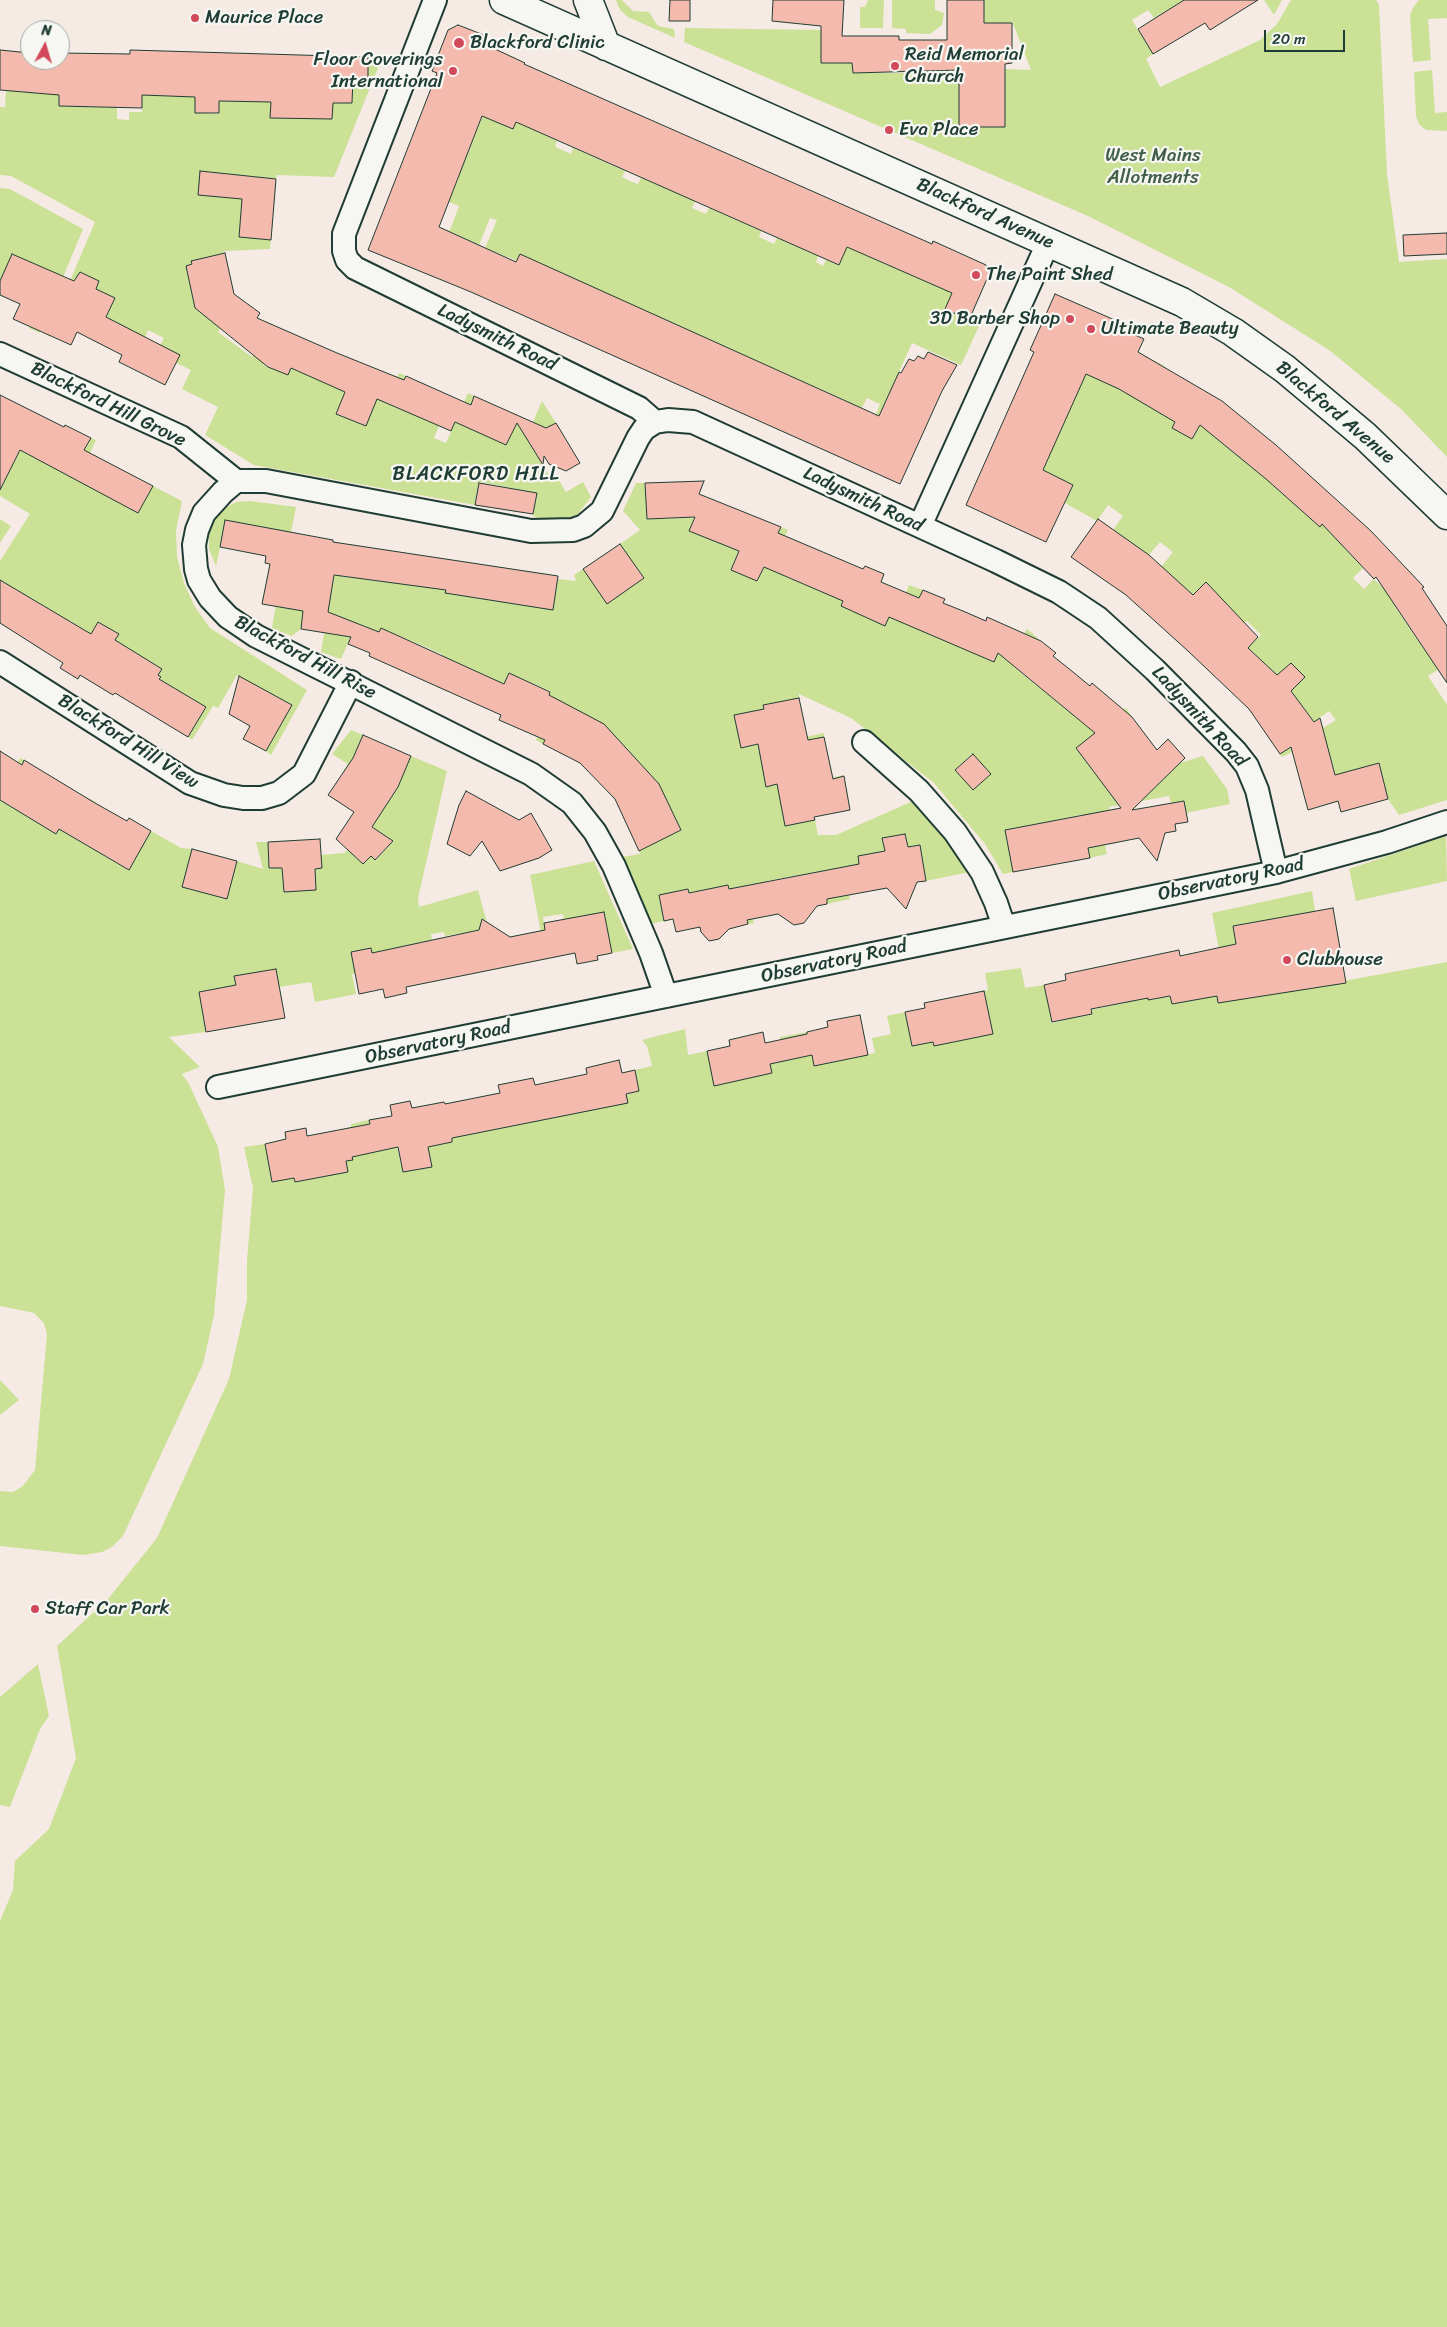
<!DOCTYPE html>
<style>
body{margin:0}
#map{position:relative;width:1447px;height:2327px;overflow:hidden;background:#f6eae4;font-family:Sriracha,sans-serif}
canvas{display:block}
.north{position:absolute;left:20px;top:20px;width:50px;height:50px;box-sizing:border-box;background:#f6f6f2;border:1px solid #a0aca6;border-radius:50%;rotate:6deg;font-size:14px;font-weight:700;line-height:20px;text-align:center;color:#1f3d34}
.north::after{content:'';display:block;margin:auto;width:18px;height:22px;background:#d1495b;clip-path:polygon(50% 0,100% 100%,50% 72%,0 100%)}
.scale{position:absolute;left:1264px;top:30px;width:81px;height:22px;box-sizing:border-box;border:2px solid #1f3d34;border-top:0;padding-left:6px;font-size:15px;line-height:18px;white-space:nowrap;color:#1f3d34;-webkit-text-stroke:4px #f6f6f2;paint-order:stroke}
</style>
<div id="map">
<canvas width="1447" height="2327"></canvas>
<div class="north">N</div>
<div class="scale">20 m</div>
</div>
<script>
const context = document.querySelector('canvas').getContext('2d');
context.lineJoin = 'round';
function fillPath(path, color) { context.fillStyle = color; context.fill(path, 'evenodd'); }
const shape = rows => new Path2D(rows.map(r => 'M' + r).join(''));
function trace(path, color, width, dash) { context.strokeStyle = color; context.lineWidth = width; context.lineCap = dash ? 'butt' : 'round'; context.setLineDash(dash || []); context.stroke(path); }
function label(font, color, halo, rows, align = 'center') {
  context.font = font + ' Sriracha,sans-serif'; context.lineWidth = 4.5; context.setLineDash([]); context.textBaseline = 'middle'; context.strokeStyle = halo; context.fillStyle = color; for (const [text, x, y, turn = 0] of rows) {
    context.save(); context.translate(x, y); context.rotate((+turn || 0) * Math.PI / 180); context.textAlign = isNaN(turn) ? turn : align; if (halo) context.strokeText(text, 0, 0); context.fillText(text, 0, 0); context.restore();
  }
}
const green = shape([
 [616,0,622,0,633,11,649,12,658,26,674,29,675,38,628,17,620,10],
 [868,0,884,0,883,28,860,28,860,7,865,7],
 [892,0,935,0,935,10,944,13,942,25,930,34,906,33,906,29,892,28],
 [984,0,1184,0,1154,18,1148,10,1132,20,1153,54,1146,59,1160,87,1260,40,1277,24,1291,0,1376,0,1379,5,1387,174,1399,262,1447,259,1447,457,1401,409,1329,350,1229,287,1088,216,684,42,685,28,821,30,821,63,852,63,853,73,913,73,914,70,959,69,959,127,1005,127,1005,69,1031,70,1010,16,1012,23,984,23],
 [1264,0,1282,0,1274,15],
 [1419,0,1447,0,1447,18,1428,19,1431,60,1413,62,1410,15,1414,6],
 [368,57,382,58,334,177,277,175,276,179,200,171,242,199,239,237,271,239,270,249,224,251,225,253,186,266,189,280,198,290,191,292,195,308,203,315,219,312,237,296,241,299,218,332,252,357,274,327,279,328,263,365,288,375,291,368,325,383,347,389,336,414,365,426,387,373,397,377,399,373,406,376,439,426,434,438,446,443,468,393,474,396,462,425,506,445,519,416,533,422,542,401,556,423,528,440,552,480,557,477,566,492,583,482,591,497,578,514,567,519,549,521,533,516,537,493,491,484,479,482,475,505,254,465,205,435,218,407,182,389,191,370,176,363,160,345,164,338,148,330,145,338,110,349,105,346,108,337,99,333,115,298,96,289,99,281,80,272,59,314,65,318,55,338,47,335,95,222,11,176,0,175,0,107,5,107,6,90,60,60,59,106,117,107,117,119,129,120,129,112,142,112,142,95,195,96,195,113,219,114,219,101,271,102,271,118,293,119,293,102,320,119,332,119,333,103,352,103,353,78,368,78],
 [1432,70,1435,113,1447,112,1447,131,1426,130,1419,124,1416,116,1414,72],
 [486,107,505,126,513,129,516,122,557,141,555,147,571,154,573,148,625,171,622,177,630,181,638,184,641,178,695,201,692,208,706,214,709,208,761,231,759,237,774,244,777,238,818,256,816,262,823,266,826,260,839,265,847,247,952,293,945,310,980,324,961,365,912,343,879,416,872,424,880,404,867,398,857,417,843,399,820,389,671,322,485,248,497,220,490,218,479,245,453,233,444,241,446,231,450,230,459,206,449,202,459,177,448,173,469,151],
 [0,188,10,189,83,229,40,333,29,328,50,271,12,255,0,281],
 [1138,352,1164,366,1158,375,1181,414,1172,428,1192,439,1205,418,1198,413,1210,394,1234,411,1214,436,1256,470,1276,445,1320,526,1341,504,1368,528,1346,550,1363,568,1353,578,1364,589,1374,579,1382,587,1404,566,1414,577,1407,598,1395,607,1425,651,1447,637,1447,664,1428,676,1447,705,1447,800,1399,815,1388,799,1378,763,1336,777,1329,751,1309,757,1296,766,1292,752,1282,757,1280,754,1336,720,1329,711,1314,722,1291,691,1305,677,1291,663,1277,675,1248,648,1261,635,1247,621,1234,635,1207,608,1219,596,1206,582,1192,595,1161,567,1173,552,1160,542,1148,556,1113,530,1123,516,1108,505,1097,521,1065,503,1073,485,1043,470,1085,375,1081,373],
 [39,415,27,454,71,476,91,438,96,440,90,453,95,490,138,513,153,486,182,501,176,531,177,557,184,583,195,607,210,628,307,690,271,755,266,751,291,705,237,675,218,708,213,706,192,740,188,737,206,707,142,707,160,677,158,675,162,669,147,659,94,675,118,634,99,622,91,634,69,620,48,654,34,645,0,580,0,561,30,514,0,496,0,458,13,464],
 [636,483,645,483,647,519,694,518,689,531,739,550,731,570,758,581,781,527,788,530,785,536,798,541,784,576,826,594,841,559,850,564,857,570,841,606,885,625,901,591,906,593,909,585,923,590,908,625,994,662,1009,627,1024,634,1027,629,1038,638,1014,667,1089,728,1112,700,1123,709,1126,708,1131,715,1115,728,1110,722,1076,748,1101,781,1168,774,1180,763,1203,756,1227,789,1230,804,1186,813,1184,801,1171,803,1169,796,1109,807,1116,843,1105,845,1107,854,1090,858,1081,815,1005,830,1013,872,1003,874,985,844,934,783,851,718,799,694,799,698,763,705,764,709,735,715,741,748,770,742,771,744,824,733,824,737,788,744,766,786,795,781,796,785,844,775,844,776,808,784,785,826,815,820,818,835,836,835,913,801,954,846,970,872,926,881,920,845,908,847,905,834,883,838,885,851,858,856,865,892,849,895,850,899,827,904,821,871,767,881,774,915,753,919,754,923,748,924,742,895,731,897,728,885,689,893,688,889,659,895,664,921,650,924,622,857,640,854,639,851,681,830,666,799,645,769,622,744,563,703,543,744,536,740,538,737,531,734,550,691,509,673,502,690,494,679,452,660,439,688,430,683,442,654,381,628,379,632,357,623,341,659,321,652,328,610,304,606,301,629,292,636,272,628,288,532,226,520,216,566,209,549,209,535,211,525,225,508,236,502,250,501,296,507,291,532,302,577,333,582,334,575,384,582,389,551,436,588,441,558,450,560,446,593,494,601,500,567,507,568,553,609,558,579,576,581,574,575,583,569,607,603,644,578,620,544,640,530,623,511],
 [972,754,991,774,973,789,955,770],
 [0,519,11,526,0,543],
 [351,730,363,735,351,763,399,784,411,756,447,771,418,898,419,907,478,890,487,923,481,925,479,930,445,936,444,932,431,934,438,981,433,982,429,961,372,953,371,948,351,952,361,972,352,974,356,994,315,1002,311,982,279,987,276,969,235,976,236,985,199,992,206,1032,169,1037,200,1067,182,1074,189,1084,218,1147,225,1190,214,1315,203,1364,123,1536,112,1547,102,1552,83,1555,0,1546,0,1491,13,1492,23,1486,35,1470,47,1334,44,1323,34,1313,0,1306,0,780,13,759,18,762,20,758,24,760,0,800,56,834,80,794,96,802,75,838,128,870,151,831,181,848,192,849,182,887,227,899,237,861,263,869,256,842,268,842,269,868,282,868,284,892,315,890,315,869,322,868,321,855,344,853,348,850,363,864,371,856,376,860,393,841,372,827,388,801,343,772,348,764,332,754],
 [1446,836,1447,881,1356,901,1349,869],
 [594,861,633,949,612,953,604,913,564,920,563,914,543,917,545,929,543,944,530,875],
 [1312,891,1315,912,1233,926,1246,999,1447,962,1447,2327,0,2327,0,1921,13,1890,15,1861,49,1829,76,1758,57,1646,108,1599,157,1538,229,1379,247,1300,247,1260,253,1188,244,1147,265,1144,272,1182,294,1178,295,1182,348,1172,346,1161,353,1160,347,1128,351,1127,351,1124,369,1120,375,1151,397,1147,403,1172,432,1167,428,1147,452,1142,451,1133,556,1085,555,1081,564,1079,571,1114,639,1091,635,1070,652,1066,647,1046,642,1040,685,1029,688,1055,707,1051,714,1085,771,1073,769,1064,785,1060,780,1037,807,1032,814,1066,875,1053,872,1038,891,1034,887,1016,905,1012,912,1046,933,1042,934,1046,993,1034,984,991,988,990,985,973,1021,968,1025,988,1044,985,1052,1023,1062,1021,1062,1016,1073,1013,1074,1018,1092,1015,1091,1010,1124,1003,1116,963,1120,962,1122,968,1141,964,1149,1000,1216,990,1218,1003,1229,1001,1212,913],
 [0,1380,19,1400,0,1415],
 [38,1664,49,1716,40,1729,10,1807,0,1805,0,1697]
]);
const building = shape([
 [670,0,690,0,690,21,669,21,670,0],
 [773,0,844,0,842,36,899,36,899,40,947,40,947,0,984,0,984,23,1012,23,1012,63,1005,64,1005,127,959,127,959,70,853,73,852,63,821,63,821,26,772,21,773,0],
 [1184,0,1258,0,1210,30,1205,23,1153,54,1138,29,1184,0],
 [458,25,484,35,480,42,525,63,524,64,932,244,933,241,986,265,990,272,969,320,945,309,952,293,847,247,839,265,516,122,513,129,482,116,439,227,516,262,520,254,879,416,899,372,901,373,909,359,914,361,918,356,924,359,928,352,957,365,942,391,900,484,471,292,368,250,437,73,432,71,448,30,458,25],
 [0,50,30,53,30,60,60,60,60,53,130,54,130,50,368,57,368,78,353,78,352,103,333,103,332,119,270,118,271,102,219,101,219,113,195,113,195,97,142,95,142,108,59,106,59,95,0,90,0,50],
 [200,171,276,179,271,240,239,237,242,199,198,195,200,171],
 [1447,233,1447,254,1404,256,1403,235,1447,233],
 [225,253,234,294,260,313,257,318,337,353,404,380,406,376,471,405,474,396,546,428,556,423,580,463,566,471,549,464,544,456,543,465,517,423,506,445,455,422,451,431,377,399,366,426,336,414,345,392,291,368,288,375,268,367,195,308,186,266,192,264,191,261,225,253],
 [12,254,74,281,80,272,99,281,96,289,115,298,106,317,180,355,165,385,119,362,122,355,77,332,71,345,13,319,20,304,0,295,0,281,12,254],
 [1055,294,1117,321,1115,326,1144,339,1138,352,1222,401,1276,445,1371,531,1424,587,1422,588,1447,626,1447,683,1376,577,1374,579,1322,524,1320,527,1266,479,1200,425,1192,439,1172,428,1175,422,1119,389,1086,374,1043,470,1073,485,1046,542,966,505,1034,352,1030,350,1055,294],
 [0,395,64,427,65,425,91,438,84,450,153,486,138,513,20,450,0,490,0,395],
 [704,481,699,494,781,527,778,533,863,569,865,566,884,574,881,582,919,598,923,590,945,599,943,603,963,611,986,621,987,617,1041,641,1056,653,1053,656,1073,672,1090,686,1092,683,1132,717,1157,750,1168,739,1185,758,1132,810,1184,801,1188,822,1175,824,1176,831,1165,833,1157,861,1139,838,1088,848,1090,858,1013,872,1005,830,1121,808,1076,748,1095,733,998,653,994,662,889,617,885,626,841,606,843,601,764,567,757,581,731,570,739,551,689,531,695,517,647,519,645,483,704,481],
 [479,483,537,493,533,514,475,505,479,483],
 [1098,519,1149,555,1193,595,1206,582,1258,637,1248,648,1277,675,1291,663,1305,677,1291,691,1314,722,1320,718,1335,775,1379,763,1388,799,1341,812,1338,801,1308,810,1291,747,1280,754,1249,709,1188,651,1126,595,1071,557,1098,519],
 [225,520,333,540,333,542,558,576,553,610,445,593,446,590,334,575,328,612,379,632,381,628,504,684,509,673,550,692,549,695,604,724,659,784,681,830,639,851,615,799,580,763,543,744,545,740,499,720,501,715,369,656,370,653,348,644,351,637,301,629,303,611,262,604,270,564,265,563,266,556,220,547,225,520],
 [620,544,644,578,607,604,583,569,620,544],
 [0,580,91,634,98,622,119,634,115,640,162,669,158,675,161,677,159,679,206,707,188,737,115,693,113,695,80,675,78,679,60,668,63,663,0,623,0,580],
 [239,676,292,705,266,751,243,739,250,726,229,714,239,676],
 [799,698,808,740,824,737,833,779,844,776,850,810,814,817,815,820,785,826,777,784,766,787,758,744,741,748,734,715,764,709,763,705,799,698],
 [363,735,411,756,398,787,372,827,393,841,375,860,371,856,363,864,336,839,354,812,328,795,353,758,363,735],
 [0,751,22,765,24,760,95,803,127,821,129,818,151,831,129,870,59,829,56,834,0,800,0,751],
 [973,754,991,774,973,790,955,770,973,754],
 [466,791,519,820,531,813,552,850,539,858,500,871,482,841,470,856,447,844,459,805,466,791],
 [905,834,908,847,920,845,926,881,917,882,906,909,887,888,827,899,827,904,817,906,804,923,794,925,778,914,747,920,748,924,729,929,719,939,709,941,701,932,700,927,676,932,673,919,664,921,659,895,688,889,689,893,728,885,729,889,859,864,858,856,885,851,882,838,905,834],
 [320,839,322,868,315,869,316,890,284,892,282,868,269,868,268,842,320,839],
 [192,849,237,861,227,899,182,887,192,849],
 [1333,908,1346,983,1218,1003,1217,996,1172,1004,1170,996,1148,1000,1148,998,1091,1009,1092,1014,1052,1022,1044,985,1066,980,1065,974,1179,950,1180,956,1236,944,1233,926,1333,908],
 [604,912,612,953,597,956,598,960,577,964,575,953,406,987,407,993,385,998,383,989,359,994,351,952,371,948,372,953,479,930,482,919,510,937,545,930,544,923,604,912],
 [276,969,285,1018,206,1032,199,992,236,985,234,976,276,969],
 [984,991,993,1034,934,1046,933,1042,912,1046,905,1012,925,1008,924,1003,984,991],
 [860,1015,868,1055,814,1066,812,1055,770,1064,772,1073,714,1086,707,1051,730,1046,729,1040,763,1032,765,1043,807,1034,807,1032,828,1027,827,1021,860,1015],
 [619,1060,622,1073,635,1070,639,1091,626,1094,628,1103,452,1138,452,1142,428,1147,432,1167,403,1172,398,1147,352,1157,353,1160,346,1161,348,1172,295,1182,294,1178,272,1182,265,1144,286,1139,285,1132,306,1128,307,1136,370,1124,369,1120,392,1116,390,1105,410,1101,412,1108,444,1102,445,1104,500,1093,498,1085,533,1078,535,1085,587,1074,586,1068,619,1060]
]);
const street = shape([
 [435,0,344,234,344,251,347,260,355,268,639,408,655,422],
 [0,354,181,437,236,481],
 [920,526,1048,243],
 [0,662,190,783,224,795,243,798,262,798,279,793,304,774,351,682],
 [864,742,919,791,955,832,982,872,996,903,1004,927],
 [666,996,651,953,614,866,595,832,572,803,531,774,256,636,228,617,210,598,199,580,196,569,194,545,197,530,204,513,223,492,236,481,266,481,531,531,573,530,584,526,602,511,638,438,644,429,655,422,668,420,693,422,996,561,1059,592,1098,618,1155,670,1236,752,1247,766,1257,790,1276,872],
 [218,1087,1276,872,1387,842,1447,822]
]);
const secondary = shape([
 [504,0,1182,302,1233,332,1285,369,1365,436,1447,515],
 [588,0,606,46]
]);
const markers = [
 [195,18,5,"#d1495b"],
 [459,43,6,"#d1495b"],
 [895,66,5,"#d1495b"],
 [453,71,5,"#d1495b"],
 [889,130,5,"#d1495b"],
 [976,275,5,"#d1495b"],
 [1070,319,5,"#d1495b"],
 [1091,329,5,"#d1495b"],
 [1287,960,5,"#d1495b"],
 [35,1609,5,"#d1495b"]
];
const poiNames = [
 ["Maurice Place",205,18],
 ["Blackford Clinic",470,43],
 ["Reid Memorial",905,55],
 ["Church",905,77],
 ["Floor Coverings",443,60,"right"],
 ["International",443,82,"right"],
 ["Eva Place",899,130],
 ["The Paint Shed",986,275],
 ["3D Barber Shop",1060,319,"right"],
 ["Ultimate Beauty",1101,329],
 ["Clubhouse",1297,960],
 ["Staff Car Park",45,1609]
];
const parkNames = [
 ["West Mains",1153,156],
 ["Allotments",1153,178]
];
const streetNames = [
 ["Blackford Avenue",985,214,24],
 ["Ladysmith Road",497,338,26],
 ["Blackford Hill Grove",108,405,26],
 ["Blackford Avenue",1335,413,40],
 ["Ladysmith Road",863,500,25],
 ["Blackford Hill Rise",305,658,28],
 ["Ladysmith Road",1199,717,47],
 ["Blackford Hill View",128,742,32],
 ["Observatory Road",1231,880,-12],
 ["Observatory Road",834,962,-12],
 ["Observatory Road",438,1043,-12]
];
const neighbourhoodNames = [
 ["BLACKFORD HILL",476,475]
];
fillPath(green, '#cbe196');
fillPath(building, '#f4baad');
trace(building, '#1f3d34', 1);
trace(street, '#1f3d34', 26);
trace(secondary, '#1f3d34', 31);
trace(street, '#f6f6f2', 22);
trace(secondary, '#f6f6f2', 28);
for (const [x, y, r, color] of markers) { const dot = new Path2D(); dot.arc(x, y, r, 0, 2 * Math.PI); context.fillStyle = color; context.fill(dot); trace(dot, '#f6f6f2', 2); }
label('19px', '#1f3d34', '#f6f6f2', poiNames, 'left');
label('19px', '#415e48', '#f6f6f2', parkNames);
label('19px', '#1f3d34', '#f6f6f2', streetNames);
context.letterSpacing = '1px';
label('20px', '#1f3d34', '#f6f6f2', neighbourhoodNames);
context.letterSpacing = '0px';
</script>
